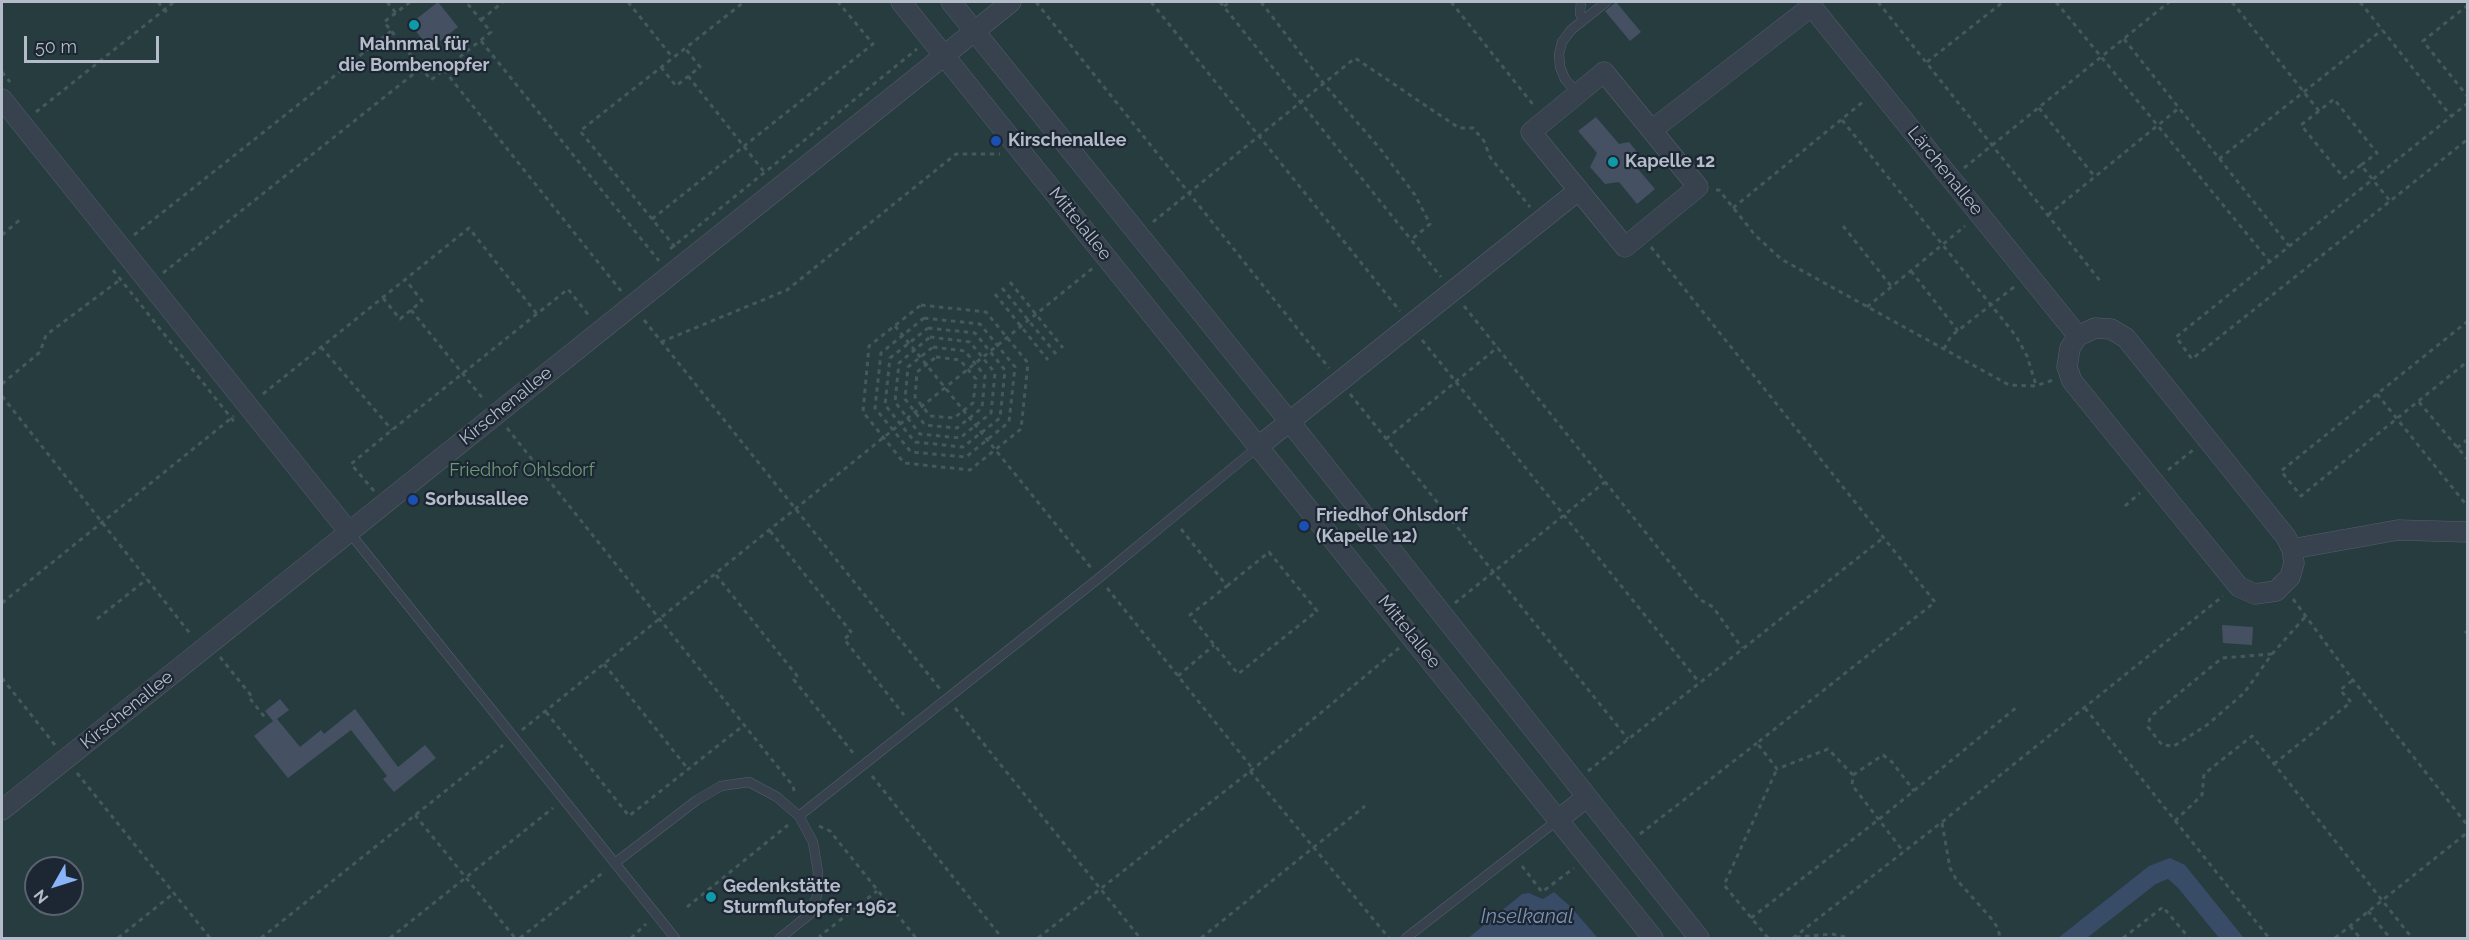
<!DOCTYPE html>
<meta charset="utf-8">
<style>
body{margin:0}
#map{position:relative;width:2469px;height:940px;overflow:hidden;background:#242f3e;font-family:Raleway,sans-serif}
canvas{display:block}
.frame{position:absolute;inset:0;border:3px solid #b4bcc9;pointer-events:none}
.north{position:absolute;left:24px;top:856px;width:60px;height:60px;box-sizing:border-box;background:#1d2633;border:2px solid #59626f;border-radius:50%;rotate:231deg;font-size:16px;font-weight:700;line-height:24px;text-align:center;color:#b4bcc9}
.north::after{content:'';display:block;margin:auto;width:21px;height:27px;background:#8ab4f8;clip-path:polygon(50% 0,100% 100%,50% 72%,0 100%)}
.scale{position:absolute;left:24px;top:36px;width:135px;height:27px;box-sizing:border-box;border:3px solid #b4bcc9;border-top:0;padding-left:8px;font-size:18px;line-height:21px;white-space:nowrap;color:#b4bcc9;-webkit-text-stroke:4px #1d2633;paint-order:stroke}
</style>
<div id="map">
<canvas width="2469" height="940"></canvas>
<div class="frame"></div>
<div class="north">N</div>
<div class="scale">50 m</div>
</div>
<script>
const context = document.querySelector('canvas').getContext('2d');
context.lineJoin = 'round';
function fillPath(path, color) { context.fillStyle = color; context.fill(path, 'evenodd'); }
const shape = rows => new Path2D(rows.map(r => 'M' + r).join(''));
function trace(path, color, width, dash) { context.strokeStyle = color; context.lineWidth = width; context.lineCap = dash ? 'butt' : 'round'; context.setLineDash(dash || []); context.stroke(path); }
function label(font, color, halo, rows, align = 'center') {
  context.font = font + ' Raleway,sans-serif'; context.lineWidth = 4.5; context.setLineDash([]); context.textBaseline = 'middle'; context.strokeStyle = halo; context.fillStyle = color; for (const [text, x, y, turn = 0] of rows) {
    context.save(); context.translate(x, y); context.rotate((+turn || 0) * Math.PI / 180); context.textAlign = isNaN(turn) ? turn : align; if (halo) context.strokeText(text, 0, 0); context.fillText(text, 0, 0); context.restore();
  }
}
const green = shape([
 [2,2,2467,2,2467,938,2244,938,2185,865,2149,867,2058,938,1598,938,1570,906,1554,892,1543,899,1532,894,1522,894,1468,938,2,938],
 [36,868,72,868,72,904,36,904],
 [2168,879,2178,888,2219,938,2087,938,2156,884]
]);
const water = shape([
 [2170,858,2185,865,2244,938,2219,938,2178,888,2168,879,2156,884,2087,938,2058,938,2149,866],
 [1554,892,1570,906,1598,938,1468,938,1522,894,1529,893,1543,899]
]);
const building = shape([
 [438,2,458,27,430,49,410,24],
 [1616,2,1641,32,1630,41,1605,11],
 [1596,117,1619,144,1629,142,1637,152,1632,162,1655,189,1637,204,1619,182,1605,184,1590,167,1597,153,1578,131],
 [2222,625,2253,627,2252,645,2223,643],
 [280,699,289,710,277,719,300,747,321,730,324,734,355,709,398,767,425,745,436,758,394,792,383,779,387,776,351,730,288,778,254,736,273,721,265,711]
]);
const path = shape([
 [158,2,169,15],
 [387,2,396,13],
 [410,2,384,22,431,80,491,32,466,2],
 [628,2,673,58],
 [1036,2,1329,368],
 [1151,2,1400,311],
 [1220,2,1441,277],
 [1261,2,1324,84,1382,151,1415,195,1430,224,1411,240],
 [1451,2,1535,107],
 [1878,2,2101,282],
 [2056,2,2270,262],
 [2232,2,2319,111,2334,99,2377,153,2361,165,2390,201],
 [2360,2,2451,116],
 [2468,5,2423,41,2468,97],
 [1224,6,1231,2],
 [481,20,503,2],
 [2124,39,2289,246],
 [481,41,659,261],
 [1927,62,2003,2],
 [661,67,676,86,700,67,685,48],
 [444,70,621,291],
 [2,72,10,82],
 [688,76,765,173],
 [2468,103,2176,337,2192,359,2468,139],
 [2039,108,2095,177],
 [2319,111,2301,125,2344,178,2361,165],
 [36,112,174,2],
 [1842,120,2016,336,2027,356,2036,385],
 [2219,159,2382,30],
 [1964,168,2169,2],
 [1716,190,1719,190,1755,235,1781,259,2009,385,2035,386,2053,380],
 [1733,208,1864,101],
 [2048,215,2179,108],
 [652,219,873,44,838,2],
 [1153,222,1355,58,1459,128,1473,128,1484,141,1490,157,1530,207],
 [1843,226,1891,286],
 [2,235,22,218],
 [134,235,391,31],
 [675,247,580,131,744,2],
 [1651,247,1935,602,1757,743,1777,769,1828,749,1853,775,1852,785,1903,851],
 [670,249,917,49],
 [113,270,236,424],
 [1911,271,1958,331],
 [163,273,421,68],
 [1010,282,1063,348],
 [1002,288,1056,354],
 [995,294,1048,360],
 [383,298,400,319,422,301,405,279],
 [921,305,986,312,1028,363,1021,429,970,470,904,463,863,412,869,346,921,305],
 [1464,306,1699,599,1713,607,1742,648],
 [1867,307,1965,226],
 [411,310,484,400],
 [924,318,980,324,1015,367,1009,422,966,457,911,452,875,408,881,353,924,318],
 [644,320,940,689],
 [2468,321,2281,471,2301,496,2468,361],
 [895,326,1092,569],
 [928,328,975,333,1005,370,1000,418,963,447,915,442,885,405,890,358,928,328],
 [930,337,970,342,995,373,991,413,960,438,920,434,895,402,899,363,930,337],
 [1422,340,1699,682],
 [661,342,787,290,956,154,1000,154],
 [321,347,392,430],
 [933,347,965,351,985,376,982,408,957,428,925,425,905,399,908,367,933,347],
 [1944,349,1951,336,2014,287],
 [936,357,960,360,976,379,973,403,954,418,930,416,915,397,917,372,936,357],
 [2,384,40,352,46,335,121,279],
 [263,394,469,228,537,314],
 [1350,394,1628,739],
 [2377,394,2468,507],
 [2,396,192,636],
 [2419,402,2468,460],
 [507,428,793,786,795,795],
 [1386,439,1498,347],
 [2457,448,2468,439],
 [2168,470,2193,450],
 [374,491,351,464,392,430,568,289,590,317],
 [2125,506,2140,493],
 [1181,529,1227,586,1190,615,1238,674,1317,611,1269,552,1227,586],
 [770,531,852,633,844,639,904,715],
 [716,575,798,677,794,680,854,754],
 [1107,588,1253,769],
 [2293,599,2353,680,2468,826],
 [2,603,234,416],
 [1455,603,1605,482],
 [97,619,147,579],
 [2465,631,2468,634],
 [2272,654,2222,658,2150,717,2148,727,2162,745,2174,746,2207,725,2244,693,2272,654,2305,617],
 [220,657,253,698,251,700,267,720],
 [604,664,688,769],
 [1178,676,1214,645],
 [2,678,55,745],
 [955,708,1140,938],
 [2085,708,2269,938],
 [546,712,629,816,744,725],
 [522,730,1093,268],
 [2274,764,2351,702,2340,690,2353,680],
 [1250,771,1389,938],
 [1588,771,1883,538],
 [77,773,210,938],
 [1853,775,1883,755,1892,762,1914,791],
 [872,776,1002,938],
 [415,815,515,938],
 [2175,821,2202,795,2204,774,2252,736,2412,938],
 [1942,823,1950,868,1956,879,1990,917,1998,928,2000,938],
 [819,826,830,831,916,938],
 [1640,834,1757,743],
 [1522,866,1542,892,1574,868],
 [687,907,788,825],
 [2368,911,2390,938],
 [1751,918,1878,820,2017,707],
 [2350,926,2360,938],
 [1796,937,1832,934,1849,938],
 [118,938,174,893],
 [261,938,503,745],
 [390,938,553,808],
 [520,938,605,871],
 [631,938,646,924],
 [822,938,820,936,877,891],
 [1038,938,1253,769,1399,648],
 [1201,938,1365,806],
 [1768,938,1724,885,1777,769],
 [1793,938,1942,822,2223,596],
 [2123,938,2163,907,2189,938],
 [2335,938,2468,832]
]);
const service = shape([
 [1581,2,1580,14,1584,19],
 [1578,94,1565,79,1560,67,1559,54,1562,42,1571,30,1606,2],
 [349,532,675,938],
 [799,816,1099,578,1259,446],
 [615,863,697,800,721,786,749,782,777,797,799,816,813,842,818,872,817,896,810,914,780,938],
 [1406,938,1559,819]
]);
const minor = shape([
 [901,2,1653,938],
 [951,2,1301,436,1699,938],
 [1808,2,2078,336],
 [1604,72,1698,187,1625,247,1531,132,1604,72],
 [2,99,349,532],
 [1652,130,1812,6],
 [2095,328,2111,329,2126,338,2286,537,2292,549,2294,563,2290,577,2276,591,2255,594,2239,587,2072,381,2067,367,2070,348,2078,336,2095,328],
 [1259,446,1579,190],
 [2292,549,2398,530,2468,532],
 [2,810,1011,2],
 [1559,819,1587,797]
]);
const markers = [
 [414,25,6,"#0f9aa8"],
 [996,141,6,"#1a4fb4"],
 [1613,162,6,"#0f9aa8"],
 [413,500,6,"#1a4fb4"],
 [1304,526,6,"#1a4fb4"],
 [711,897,6,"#0f9aa8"]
];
const poiNames = [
 ["Mahnmal für",414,45,"center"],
 ["die Bombenopfer",414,66,"center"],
 ["Kirschenallee",1008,141],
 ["Kapelle 12",1625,162],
 ["Sorbusallee",425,500],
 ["Friedhof Ohlsdorf",1316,516],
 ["(Kapelle 12)",1316,537],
 ["Gedenkstätte",723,887],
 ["Sturmflutopfer 1962",723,908]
];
const streetNames = [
 ["Lärchenallee",1945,171,51],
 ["Mittelallee",1080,224,51],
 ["Kirschenallee",506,406,-39],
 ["Mittelallee",1409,632,51],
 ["Kirschenallee",127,710,-39]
];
const parkNames = [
 ["Friedhof Ohlsdorf",522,471]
];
const waterNames = [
 ["Inselkanal",1527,917]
];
fillPath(green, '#263c3f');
fillPath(water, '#394c67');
fillPath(building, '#455162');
trace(service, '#565f6c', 10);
trace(minor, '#565f6c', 21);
trace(path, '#44595c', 3, [4.5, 4.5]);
trace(service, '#38414e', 9);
trace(minor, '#38414e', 20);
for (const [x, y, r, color] of markers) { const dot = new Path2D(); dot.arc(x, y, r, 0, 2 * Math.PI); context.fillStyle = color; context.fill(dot); trace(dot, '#1d2633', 2); }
label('bold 18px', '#b4bcc9', '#1d2633', poiNames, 'left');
label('18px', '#b4bcc9', '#1d2633', streetNames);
label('18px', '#6b9a76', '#1d2633', parkNames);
label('italic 20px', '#7c92b1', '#1d2633', waterNames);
</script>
